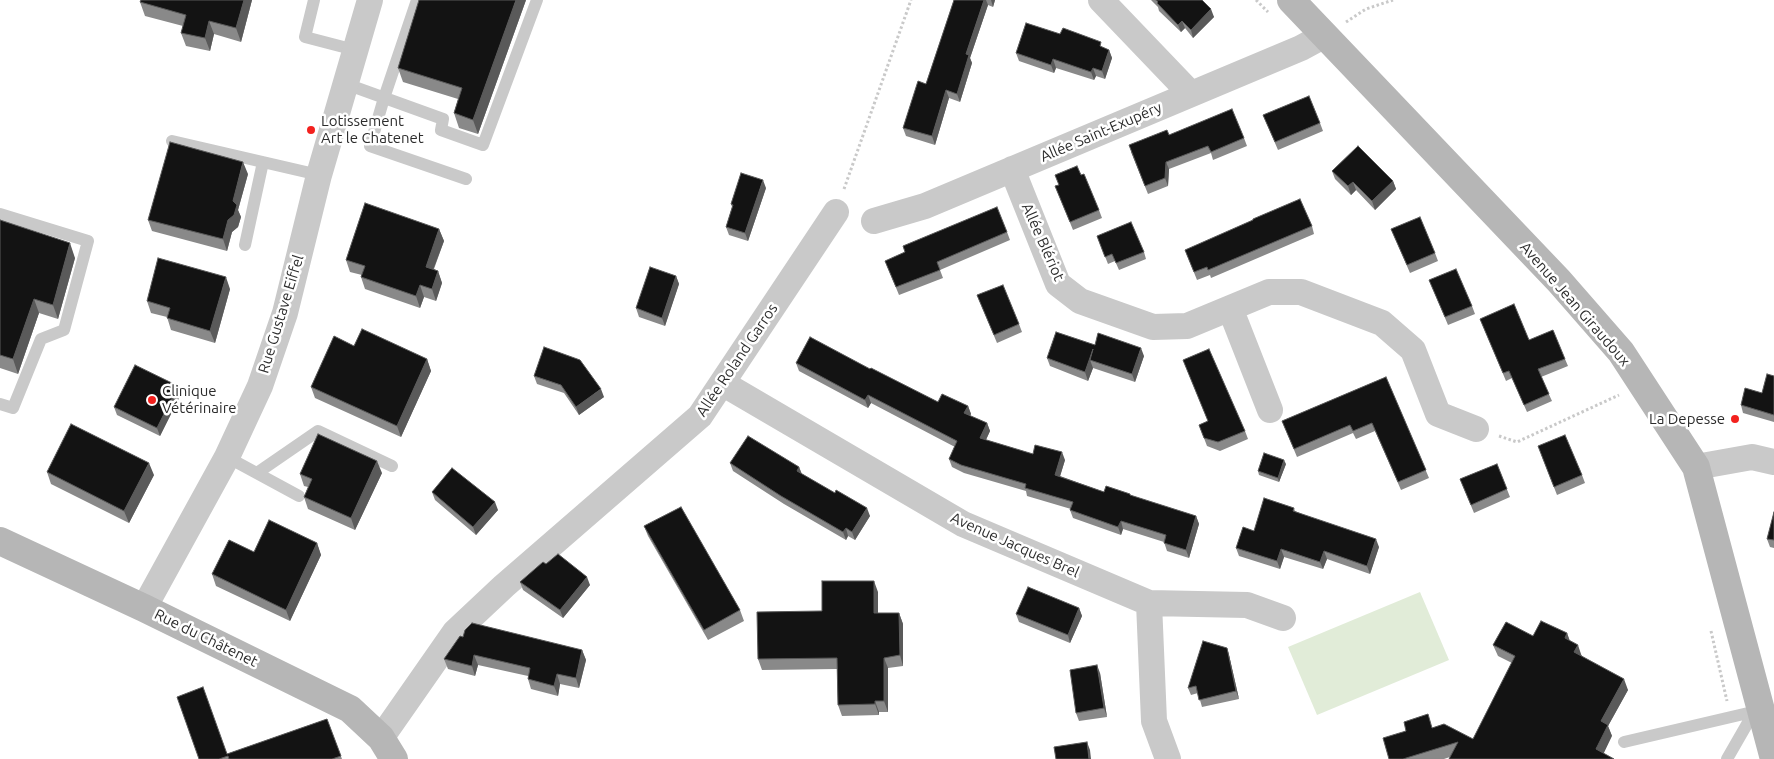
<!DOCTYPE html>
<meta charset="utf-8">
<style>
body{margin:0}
canvas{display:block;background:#fff}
</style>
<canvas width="1774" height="759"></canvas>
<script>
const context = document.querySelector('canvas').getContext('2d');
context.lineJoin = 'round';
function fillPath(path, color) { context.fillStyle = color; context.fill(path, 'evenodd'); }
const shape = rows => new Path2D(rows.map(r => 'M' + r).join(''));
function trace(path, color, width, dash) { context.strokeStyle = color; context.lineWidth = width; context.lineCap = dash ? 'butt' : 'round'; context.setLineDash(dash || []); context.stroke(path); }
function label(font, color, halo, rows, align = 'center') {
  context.font = font + ' Ubuntu,sans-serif'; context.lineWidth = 5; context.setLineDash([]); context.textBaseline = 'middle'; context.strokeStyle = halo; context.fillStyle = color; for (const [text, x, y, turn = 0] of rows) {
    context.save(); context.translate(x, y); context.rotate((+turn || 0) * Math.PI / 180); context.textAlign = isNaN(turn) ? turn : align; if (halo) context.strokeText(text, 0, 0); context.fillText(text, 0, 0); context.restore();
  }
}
const green = shape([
 [1420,592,1449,660,1317,715,1288,647]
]);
const path = shape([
 [1256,0,1268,12],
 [1346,22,1366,9,1393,0],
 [844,189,911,0],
 [1499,436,1517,442,1619,395],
 [1711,631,1727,701]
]);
const lane = shape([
 [314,0,305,37,355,50],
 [417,0,384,98,370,146,466,179],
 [346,84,443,119,441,130,483,145,537,0],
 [172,141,319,175],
 [0,214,88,241,64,330,41,339,13,408,0,404],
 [245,245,263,162],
 [227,457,299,496],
 [257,473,318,431,392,466],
 [1624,742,1761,710],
 [1727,759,1754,712]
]);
const street = shape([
 [1101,0,1191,94],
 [1012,169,1058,284,1080,301,1153,327,1187,326,1269,292,1301,292,1382,323,1413,350,1438,414,1476,429],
 [874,221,925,206,1301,48,1325,35],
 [1230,308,1270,410],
 [722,383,963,524,1149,603,1154,721,1168,759],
 [1696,467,1752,457,1774,462],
 [1149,603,1247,605,1283,618],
 [144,608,227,457,260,386,285,313,319,175,370,0],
 [381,738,455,632,504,586,700,416,836,212]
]);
const secondary = shape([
 [1291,0,1559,281,1621,352,1696,467,1774,759],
 [0,541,144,608,350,709,381,738,394,759]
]);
const wall = shape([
 [252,0,241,42,214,34,210,51,186,46,181,33,183,26,145,16,140,2],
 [526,0,478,134,459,128,454,113,458,99,403,82,398,68],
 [954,0,995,0,993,7,988,5,970,58,972,63,960,102,949,98,935,145,906,136,903,128,926,84],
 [1151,0,1202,0,1214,17,1193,38,1185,28,1181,32,1159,11,1158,7],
 [1104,48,1109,50,1112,58,1105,79,1096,76,1094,80,1056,68,1054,73,1019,61,1016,53],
 [1263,115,1320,123,1323,131,1278,150],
 [1169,135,1244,138,1247,146,1213,160,1211,153,1169,169,1168,186,1148,194,1131,152],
 [1332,171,1393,181,1396,189,1375,210,1356,190,1351,195,1335,179],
 [248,174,238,210,241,217,238,227,232,232,227,251,152,231,148,220],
 [1081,175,1099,210,1102,218,1073,230,1055,186],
 [766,188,748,241,729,235,726,227,732,207,731,204],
 [0,220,75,258,58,319,39,313,18,374,0,368],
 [1312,226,1314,234,1211,278,1210,275,1197,280,1185,250],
 [439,229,444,241,434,269,438,271,442,283,436,301,424,297,420,308,365,289,361,277,362,275,350,272,346,260],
 [1391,229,1435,253,1438,261,1410,273],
 [1007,232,1010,240,940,270,943,278,899,295,885,261],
 [1097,236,1144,252,1146,259,1119,270,1115,261,1108,264],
 [676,276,679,284,665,326,639,317,636,308],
 [1429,280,1472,306,1475,314,1448,325],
 [230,289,215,343,171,330,167,317,151,313,147,301],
 [977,295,1019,324,1022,332,997,343],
 [1480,319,1529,340,1565,359,1568,366,1541,377,1552,401,1527,412,1512,378,1506,381],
 [1095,345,1144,356,1135,382,1093,368,1088,381,1050,366,1047,358],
 [354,346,427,359,431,371,401,437,315,398,311,387],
 [1183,360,1245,431,1248,439,1220,451,1207,446,1199,425,1208,421],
 [796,363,870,369,938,402,968,406,971,414,970,416,987,423,990,431,986,440,1033,454,1065,460,1060,476,1104,492,1131,496,1196,516,1199,524,1189,558,1167,551,1164,542,1123,529,1121,535,1073,518,1070,510,1071,509,1027,496,1026,491,964,473,952,467,949,459,955,447,871,403,868,408,799,371],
 [534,376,604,397,579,415,564,393,537,384],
 [1774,376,1774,422,1743,413,1741,405,1762,393],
 [1386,377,1429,478,1401,490,1375,431,1356,439,1353,433,1297,457,1282,421],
 [181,394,160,436,117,415,114,407],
 [1541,454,1582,475,1585,483,1557,495],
 [730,463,799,467,802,474,870,516,855,540,848,536,846,540,784,504,733,471],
 [1286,464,1279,482,1259,475,1258,471],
 [1497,464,1510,497,1474,513,1460,479],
 [47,472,154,475,129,523,51,484],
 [382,473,355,530,308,509,304,497,308,487,304,486,300,474],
 [432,492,498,510,476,535,435,500],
 [1294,508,1295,511,1379,547,1370,574,1327,559,1323,569,1284,557,1280,569,1239,556,1236,548,1254,531],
 [1774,512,1774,548,1770,547,1767,539],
 [644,526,740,610,744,621,708,640,648,536],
 [317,543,321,555,290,621,216,586,212,574,254,552],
 [546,564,590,585,563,618,523,590,520,582],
 [878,592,878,613,899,613,903,624,903,666,888,668,888,712,879,712,879,715,842,716,838,705,837,669,762,670,758,659,822,611],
 [1079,608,1082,616,1070,643,1019,622,1016,614],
 [1567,633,1570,641,1582,656,1628,690,1608,726,1612,736,1450,757,1444,759,1389,759,1433,728,1473,739,1512,663,1498,656,1493,645,1533,636],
 [463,637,582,650,586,660,579,688,560,684,558,696,531,689,528,679,528,676,478,665,475,676,448,669,444,659],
 [1227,648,1229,655,1239,699,1202,707,1198,693,1191,695,1188,688],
 [1100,673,1107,717,1079,721,1076,713],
 [327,719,342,759,199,759,227,754]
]);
const shadedWall = shape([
 [244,0,252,0,241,42,236,28],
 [516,0,526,0,478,134,473,120],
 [984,0,986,0,988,5,970,58,972,63,960,102,957,94,966,54],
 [991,0,995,0,993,7],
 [1211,9,1214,17,1193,38,1191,30],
 [209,21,214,34,210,51,205,38],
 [1182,21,1185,28,1181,32,1178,25],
 [1109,50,1112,58,1105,79,1102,71],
 [1053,59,1056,68,1054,73,1051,65],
 [1093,68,1096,76,1094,80,1091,72],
 [946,90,949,98,935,145,932,136],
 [243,162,248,174,238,210,241,217,238,227,232,232,227,251,223,239],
 [1166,162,1169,169,1168,186,1165,178],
 [763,180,766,188,748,241,745,233],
 [1393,181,1396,189,1375,210,1372,201],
 [1353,182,1356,190,1351,195,1348,186],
 [439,229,444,241,430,278,426,267],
 [70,243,75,258,58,319,53,305],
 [438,271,442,283,436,301,432,289],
 [676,276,679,284,665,326,662,318],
 [226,277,230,289,215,343,210,331],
 [420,285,424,297,420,308,416,296],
 [34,299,39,313,18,374,13,359],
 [1141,348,1144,356,1135,382,1132,374],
 [1093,349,1090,360,1093,368,1088,381,1085,372],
 [427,359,431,371,401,437,397,426],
 [178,386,181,394,160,436,157,428],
 [601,389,604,397,579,415,576,407],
 [868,395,871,403,868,408,865,400],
 [968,406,971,414,967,421,964,413],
 [987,423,990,431,983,446,980,438],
 [1062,452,1065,460,1058,483,1055,475],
 [1284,460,1286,464,1279,482,1278,478],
 [377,461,382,473,355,530,351,518],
 [149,463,154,475,129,523,124,511],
 [799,467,802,475,797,471],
 [495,502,498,510,476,535,473,527],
 [867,508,870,516,855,540,852,532],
 [1196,516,1199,524,1189,558,1186,550],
 [1121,521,1123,529,1121,535,1118,527],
 [846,528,848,536,846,540,843,532],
 [1376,539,1379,547,1370,574,1367,566],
 [317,543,321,555,290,621,286,610],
 [1281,549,1284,557,1280,569,1277,561],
 [1324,551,1327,559,1323,569,1320,562],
 [587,577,590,585,563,618,560,610],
 [874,581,878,592,878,623,874,613],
 [1079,608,1082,616,1070,643,1068,635],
 [899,613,903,624,903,666,900,655],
 [1567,633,1571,645,1565,638],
 [1578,645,1582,657,1574,652],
 [1227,648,1229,655,1239,699,1236,691],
 [582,650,586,660,579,688,576,678],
 [474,655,478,665,475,676,472,666],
 [884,658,888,668,888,712,884,701],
 [1097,665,1100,673,1107,717,1104,708],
 [557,674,560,684,558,696,554,686],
 [1624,679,1628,690,1608,726,1612,736,1601,759,1596,749,1601,721],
 [875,701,879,712,879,715,875,704],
 [1087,742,1090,750,1091,759,1089,759]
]);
const building = shape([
 [141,0,244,0,236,28,209,21,205,38,181,33,186,15,140,2,141,0],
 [419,0,516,0,473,120,454,113,462,88,398,68,419,0],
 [954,0,984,0,966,54,969,55,957,94,946,90,932,136,903,128,918,81,926,84,954,0],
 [1156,0,1202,0,1211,9,1191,30,1182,21,1178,25,1157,3,1158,2,1156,0],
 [1026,23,1060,34,1063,28,1101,42,1100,46,1109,50,1102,71,1093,68,1091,72,1053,59,1051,65,1016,53,1026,23],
 [1309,96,1320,123,1275,142,1263,115,1309,96],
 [1232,109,1244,138,1211,152,1208,146,1166,162,1165,178,1145,186,1129,145,1167,130,1169,135,1232,109],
 [170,142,243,162,233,201,237,205,234,215,228,220,223,239,148,220,170,142],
 [1358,146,1393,181,1372,201,1353,182,1348,186,1332,171,1358,146],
 [1077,166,1081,175,1084,174,1099,210,1070,222,1055,186,1059,185,1055,175,1077,166],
 [741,173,763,180,745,233,726,227,733,205,731,204,741,173],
 [1300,199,1312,226,1208,270,1207,267,1194,272,1185,250,1253,220,1253,219,1300,199],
 [365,203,439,229,426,267,438,271,432,289,420,285,416,296,361,277,365,266,346,260,365,203],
 [997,207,1007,232,937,262,940,270,896,287,885,261,905,252,903,246,997,207],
 [1420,217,1435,253,1407,265,1391,229,1420,217],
 [0,220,70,243,53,305,34,299,13,359,0,355,0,220],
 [1131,222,1144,252,1116,263,1112,254,1105,257,1097,236,1131,222],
 [158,258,226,277,210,331,167,318,170,308,147,301,158,258],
 [650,267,676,276,662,318,636,308,650,267],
 [1456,269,1472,306,1445,317,1429,280,1456,269],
 [1003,285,1019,324,994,335,977,295,1003,285],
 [1514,304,1529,340,1553,330,1565,359,1538,369,1549,394,1524,405,1509,371,1503,373,1480,319,1514,304],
 [362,329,427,359,397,426,311,387,334,336,354,346,362,329],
 [1056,332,1095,345,1098,333,1141,348,1132,374,1090,360,1093,349,1085,372,1047,358,1056,332],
 [810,337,870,369,871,368,938,402,942,394,968,406,964,413,987,423,980,438,1033,454,1035,445,1062,452,1055,475,1104,492,1106,486,1130,494,1130,495,1196,516,1186,550,1164,543,1166,535,1121,521,1118,527,1070,510,1073,502,1025,488,1026,484,961,465,949,459,957,441,868,395,865,400,796,363,810,337],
 [544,347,580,360,601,389,576,407,561,385,534,376,544,347],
 [1209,349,1245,431,1218,442,1204,438,1199,425,1208,421,1183,360,1209,349],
 [135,365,178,386,157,428,114,407,135,365],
 [1767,374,1774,376,1774,415,1741,405,1745,388,1762,393,1767,374],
 [1386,377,1426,470,1398,482,1372,423,1353,431,1350,425,1294,449,1282,421,1386,377],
 [71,424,149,463,124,511,47,472,71,424],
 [318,434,377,461,351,518,304,497,312,479,300,474,318,434],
 [1565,435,1582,475,1554,487,1538,446,1565,435],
 [748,436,799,467,797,471,835,493,836,490,867,508,852,532,846,528,843,532,781,496,730,463,748,436],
 [1264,453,1284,460,1278,478,1258,471,1264,453],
 [1497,464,1507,489,1471,505,1460,479,1497,464],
 [452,468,495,502,473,527,432,492,452,468],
 [1264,498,1294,508,1293,511,1376,539,1367,566,1324,551,1320,562,1281,549,1277,561,1236,548,1243,527,1254,531,1264,498],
 [681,507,740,610,704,630,644,526,681,507],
 [1774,512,1774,540,1767,539,1774,512],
 [269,520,317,543,286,610,212,574,229,540,254,552,269,520],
 [558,554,587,577,560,610,520,582,543,562,546,564,558,554],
 [822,581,874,581,874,613,899,613,900,655,884,658,884,701,875,701,875,704,838,705,837,658,758,659,757,612,822,611,822,581],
 [1028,587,1079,608,1068,635,1016,614,1028,587],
 [1541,621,1567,633,1565,638,1578,645,1574,652,1624,679,1601,721,1608,725,1596,749,1614,759,1449,759,1458,742,1403,759,1389,759,1383,738,1406,731,1404,722,1428,714,1432,728,1444,724,1473,739,1515,656,1493,645,1506,622,1533,636,1541,621],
 [472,623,582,650,576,678,557,674,554,686,528,679,530,668,474,655,472,666,444,659,460,636,463,637,465,630,472,623],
 [1203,641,1227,648,1236,691,1199,700,1196,686,1188,688,1203,641],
 [1097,665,1104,708,1076,713,1070,670,1097,665],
 [203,687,227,754,327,719,341,756,332,759,229,759,228,756,219,759,199,759,177,697,203,687],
 [1087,742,1089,759,1056,759,1054,747,1087,742]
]);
const markers = [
 [311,130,5,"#f3211e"],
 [152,400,5,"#f3211e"],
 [1735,419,5,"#f3211e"]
];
const poiNames = [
 ["Lotissement",321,121],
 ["Art le Chatenet",321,138],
 ["Clinique",162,391],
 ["Vétérinaire",162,408],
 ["La Depesse",1725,419,"right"]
];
const streetNames = [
 ["Allée Saint-Exupéry",1101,132,-23],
 ["Allée Blériot",1043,242,66],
 ["Avenue Jean Giraudoux",1575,304,49],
 ["Rue Gustave Eiffel",281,314,-73],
 ["Allée Roland Garros",737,360,-56],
 ["Avenue Jacques Brel",1015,545,24],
 ["Rue du Châtenet",206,638,26]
];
fillPath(green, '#e1ecd8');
trace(path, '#c9c9c9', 3, [2.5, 2.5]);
trace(lane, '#c9c9c9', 12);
trace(street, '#c9c9c9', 26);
trace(secondary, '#b6b6b6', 28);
fillPath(wall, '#898989');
fillPath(shadedWall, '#5a5a5a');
fillPath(building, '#131313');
trace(building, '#5a5a5a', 1);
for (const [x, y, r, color] of markers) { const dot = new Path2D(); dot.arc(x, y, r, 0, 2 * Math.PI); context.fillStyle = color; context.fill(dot); trace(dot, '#fff', 2); }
label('15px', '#2c2c2c', '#fff', poiNames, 'left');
label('15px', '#2c2c2c', '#fff', streetNames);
</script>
